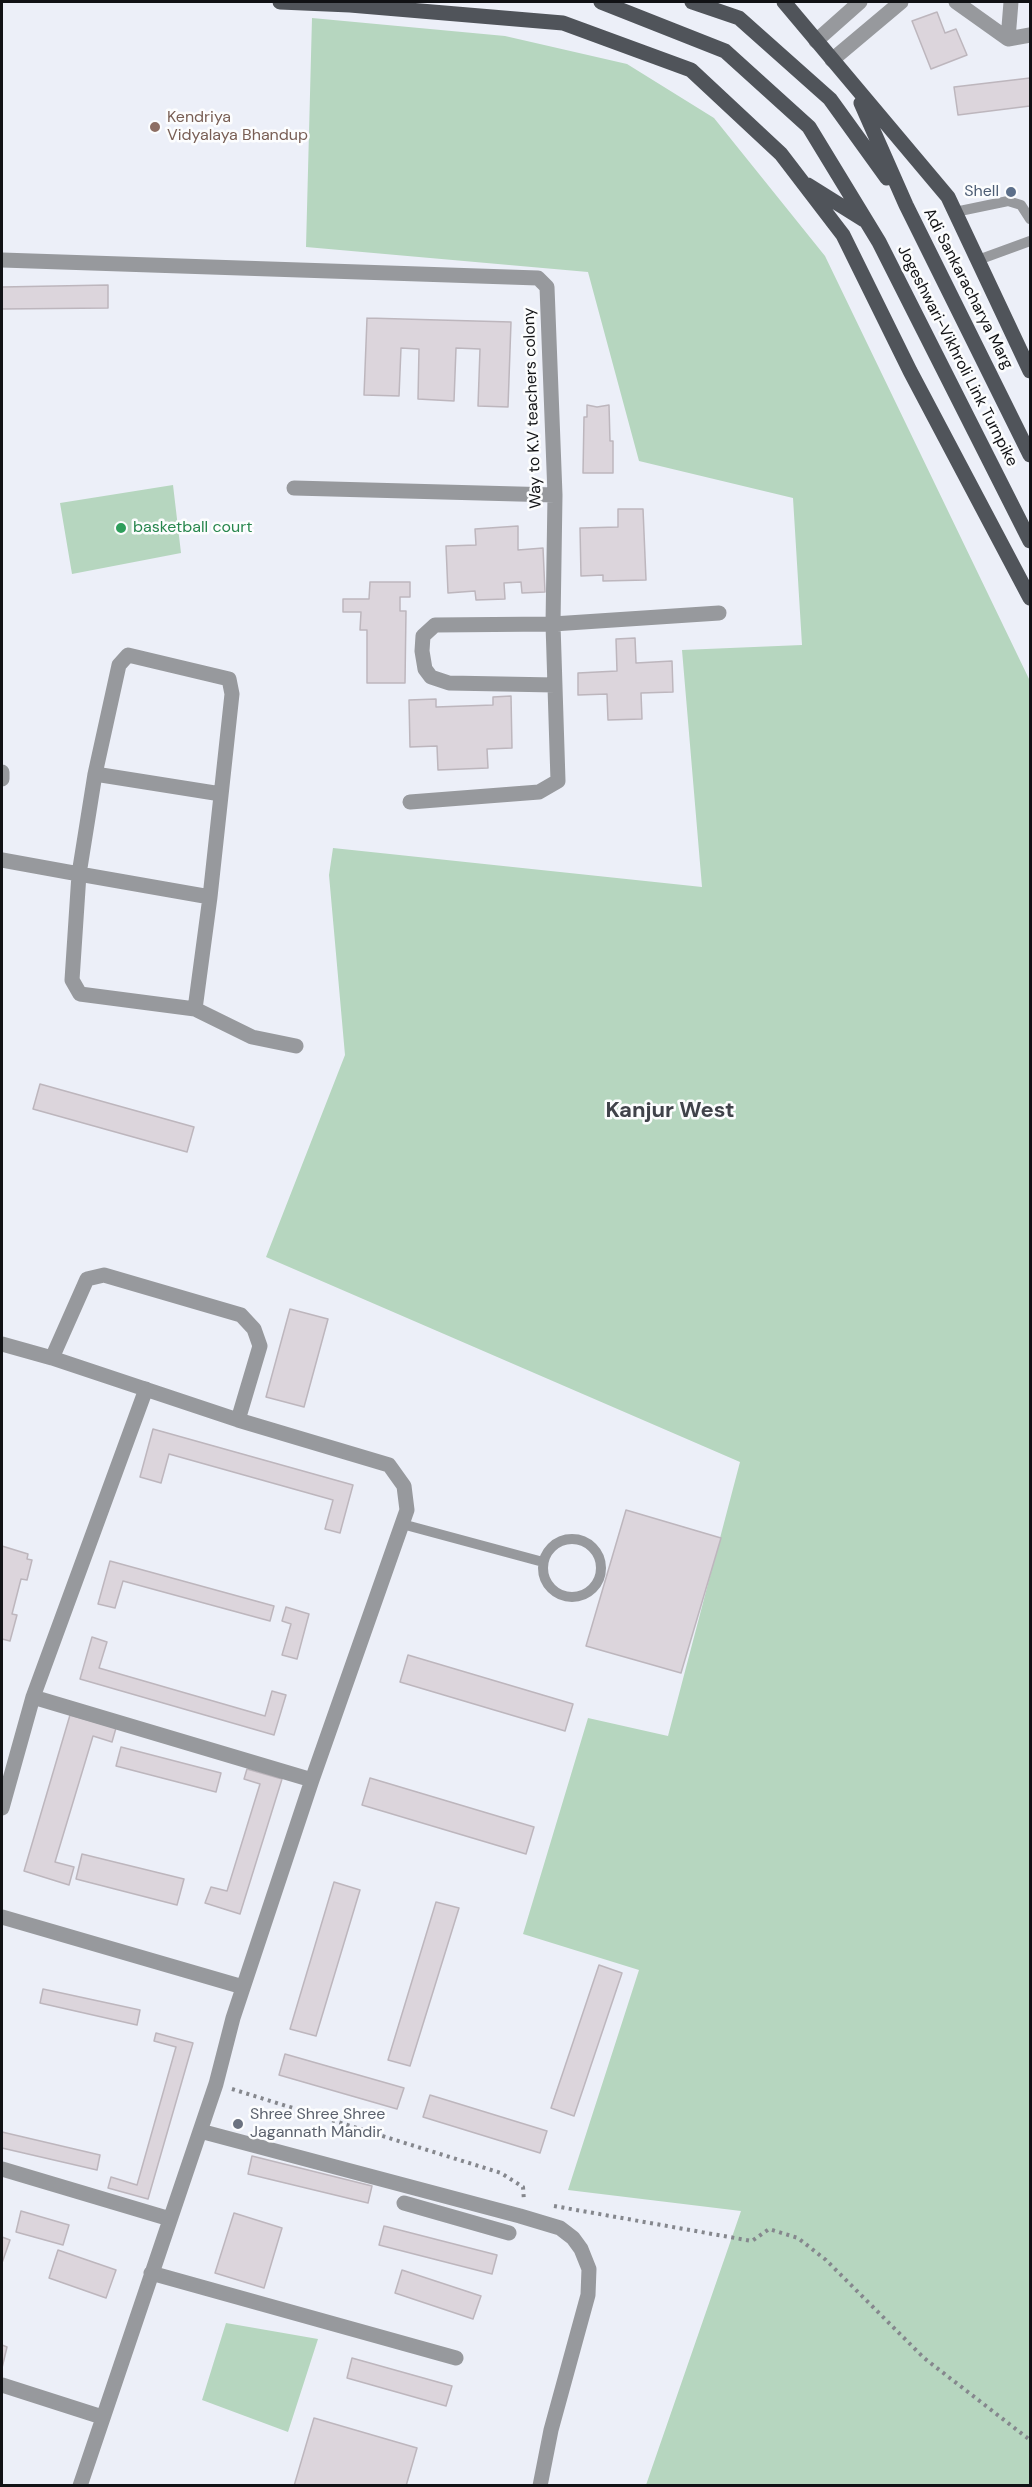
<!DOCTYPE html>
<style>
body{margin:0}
#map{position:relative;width:1032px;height:2487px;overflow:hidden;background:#eceff8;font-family:"DM Sans",sans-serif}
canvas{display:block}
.frame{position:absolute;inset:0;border:3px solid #111215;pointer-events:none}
</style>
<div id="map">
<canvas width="1032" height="2487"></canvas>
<div class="frame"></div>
</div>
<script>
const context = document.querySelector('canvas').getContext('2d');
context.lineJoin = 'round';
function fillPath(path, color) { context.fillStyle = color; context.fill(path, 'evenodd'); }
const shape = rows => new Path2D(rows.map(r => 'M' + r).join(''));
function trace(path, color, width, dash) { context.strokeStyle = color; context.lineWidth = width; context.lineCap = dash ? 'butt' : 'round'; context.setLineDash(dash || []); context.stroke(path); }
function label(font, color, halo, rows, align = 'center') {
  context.font = font + ' "DM Sans",sans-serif'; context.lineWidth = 5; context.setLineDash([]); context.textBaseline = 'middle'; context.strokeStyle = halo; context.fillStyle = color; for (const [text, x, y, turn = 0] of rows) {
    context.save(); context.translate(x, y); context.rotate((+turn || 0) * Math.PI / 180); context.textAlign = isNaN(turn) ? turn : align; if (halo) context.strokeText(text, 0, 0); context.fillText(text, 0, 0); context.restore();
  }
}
const green = shape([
 [312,18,505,36,627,64,714,118,825,256,1030,681,1030,2485,646,2485,741,2211,568,2190,639,1970,523,1934,588,1718,668,1736,740,1462,266,1257,345,1055,329,875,333,848,702,887,682,650,802,645,793,498,639,461,588,272,306,247],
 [173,485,181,553,72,574,60,503],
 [226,2323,318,2339,288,2432,202,2400]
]);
const building = shape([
 [937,12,945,33,956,29,967,55,931,69,912,21,937,12],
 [1030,78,1030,106,958,115,954,87,1030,78],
 [108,285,108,308,2,309,2,287,108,285],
 [367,318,511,322,508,407,478,406,480,349,456,348,454,401,418,399,419,349,401,348,399,396,364,395,367,318],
 [587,405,597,407,609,405,610,441,613,441,613,473,583,473,584,417,587,417,587,405],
 [618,509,643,509,646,580,603,581,603,575,581,576,580,528,618,527,618,509],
 [518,526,518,550,543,548,545,592,522,593,521,582,504,583,505,599,476,600,475,591,448,593,446,546,476,545,475,529,518,526],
 [370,582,410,582,410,597,400,597,400,611,406,611,405,683,367,683,367,630,360,630,361,612,343,612,343,599,369,599,370,582],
 [635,638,636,663,672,661,673,692,641,693,642,719,608,720,607,694,578,695,578,673,617,671,616,639,635,638],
 [511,696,512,748,487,749,488,768,438,770,437,746,410,747,409,700,436,699,436,707,493,705,493,697,511,696],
 [40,1084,194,1127,187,1152,33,1109,40,1084],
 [290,1309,328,1319,304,1407,266,1397,290,1309],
 [153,1429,353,1485,340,1533,325,1529,333,1500,169,1454,161,1483,140,1477,153,1429],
 [626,1510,721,1538,681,1673,586,1646,626,1510],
 [2,1546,28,1554,27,1559,32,1560,27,1580,21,1579,12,1614,17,1615,10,1641,2,1639,2,1641,2,1546],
 [110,1561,274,1606,270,1621,123,1581,115,1608,98,1604,110,1561],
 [286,1607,309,1614,297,1659,282,1655,291,1624,282,1621,286,1607],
 [92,1637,107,1642,99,1668,265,1716,272,1691,286,1695,274,1735,80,1679,92,1637],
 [408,1655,573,1704,565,1731,400,1682,408,1655],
 [70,1715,116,1728,112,1742,93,1736,55,1862,74,1867,69,1885,24,1871,70,1715],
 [121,1747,221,1773,216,1792,116,1766,121,1747],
 [247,1769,282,1779,240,1914,205,1903,211,1887,227,1891,260,1784,244,1779,247,1769],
 [370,1778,534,1827,526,1854,362,1805,370,1778],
 [82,1854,184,1879,177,1905,76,1879,82,1854],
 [334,1882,360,1890,316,2036,290,2029,334,1882],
 [436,1902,459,1908,410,2066,388,2060,436,1902],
 [599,1965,622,1973,574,2116,551,2108,599,1965],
 [43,1989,140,2010,137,2025,40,2003,43,1989],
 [156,2033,193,2043,148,2199,108,2188,111,2177,137,2185,176,2047,154,2041,156,2033],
 [285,2054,404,2088,397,2109,279,2075,285,2054],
 [430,2095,547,2131,540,2153,423,2117,430,2095],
 [2,2132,100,2155,97,2170,2,2148,2,2132],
 [252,2156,372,2186,368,2203,248,2174,252,2156],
 [21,2211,69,2225,63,2245,16,2232,21,2211],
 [234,2213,282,2228,264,2288,215,2273,234,2213],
 [384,2226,497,2255,492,2274,379,2245,384,2226],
 [2,2237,10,2240,2,2263,2,2237],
 [58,2250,116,2270,106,2298,49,2278,58,2250],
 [402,2270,481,2296,473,2319,395,2293,402,2270],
 [2,2345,7,2347,2,2368,2,2345],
 [352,2358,452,2386,446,2406,347,2378,352,2358],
 [314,2418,417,2448,406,2486,294,2486,314,2418]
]);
const path = shape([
 [232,2089,501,2173,523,2187,524,2201],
 [554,2206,752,2241,769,2229,798,2238,826,2260,924,2358,1030,2440]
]);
const service = shape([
 [955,212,1008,201,1021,205,1030,219],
 [978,260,1030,241],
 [402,1524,543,1562],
 '543 1568a29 29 0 1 1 58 0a29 29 0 1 1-58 0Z'
]);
const minor = shape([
 [956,2,1008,39,1030,35],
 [1008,39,1011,2],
 [816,41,860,2],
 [832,60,901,2],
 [2,260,538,278,547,287,555,495,553,624,558,781,539,792,410,802],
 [294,488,555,495],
 [555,685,449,683,431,677,425,669,422,651,423,636,435,625,553,624,719,613],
 [2,772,2,779],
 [95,774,221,794],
 [2,860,79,874,210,897,195,1009,80,994,72,980,79,874,95,774,119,665,128,655,229,679,232,694,210,897],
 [195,1009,252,1037,296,1046],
 [2,1344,52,1358,238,1420,389,1465,404,1486,407,1510,312,1780,233,2018,216,2084,80,2486],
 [52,1358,87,1279,104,1275,241,1315,254,1329,260,1346,238,1420],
 [33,1697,312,1780],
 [2,1808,33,1697,146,1389],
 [2,1917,243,1987],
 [200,2131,520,2216,560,2228,573,2238,581,2249,589,2269,588,2295,551,2430,540,2486],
 [2,2169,170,2219],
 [404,2203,509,2233],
 [151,2273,456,2358],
 [2,2385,102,2417]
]);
const primary = shape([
 [280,2,350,5,563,23,691,70,781,154,843,235,910,371,1030,598],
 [601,2,725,51,809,127,879,242,1030,541],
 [692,2,739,18,830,99,887,178],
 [784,2,948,197,1030,371],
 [861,103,906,205,1030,455],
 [808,185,864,220]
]);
const markers = [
 [155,127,6,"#8d6e63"],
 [1011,192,6,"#5c6f8a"],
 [121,528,6,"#2e9e5b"],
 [238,2124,6,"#6b7280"]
];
const educationNames = [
 ["Kendriya",167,118],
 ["Vidyalaya Bhandup",167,136]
];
const serviceNames = [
 ["Shell",999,192]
];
const streetNames = [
 ["Adi Sankaracharya Marg",968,289,63],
 ["Jogeshwari-Vikhroli Link Turnpike",957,356,63],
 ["Way to K.V teachers colony",533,408,-92]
];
const leisureNames = [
 ["basketball court",133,528]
];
const worshipNames = [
 ["Shree Shree Shree",250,2115],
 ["Jagannath Mandir",250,2133]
];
const districtNames = [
 ["Kanjur West",670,1111]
];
fillPath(green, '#b6d6bf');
fillPath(building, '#dcd5dc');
trace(building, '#bdb6bd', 1.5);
trace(path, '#85878d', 4, [3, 4.5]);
trace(service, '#97999d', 10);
trace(minor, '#97999d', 15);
trace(primary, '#50545a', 15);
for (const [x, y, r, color] of markers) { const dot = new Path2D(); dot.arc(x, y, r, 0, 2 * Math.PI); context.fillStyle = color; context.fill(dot); trace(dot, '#fcfdfe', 2); }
label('16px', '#785e54', '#fcfdfe', educationNames, 'left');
label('16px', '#4e5e75', '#fcfdfe', serviceNames, 'right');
label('16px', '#111215', '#fcfdfe', streetNames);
label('16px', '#27864d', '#fcfdfe', leisureNames, 'left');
label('16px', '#5b616d', '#fcfdfe', worshipNames, 'left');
label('bold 22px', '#40434a', '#fcfdfe', districtNames);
</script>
